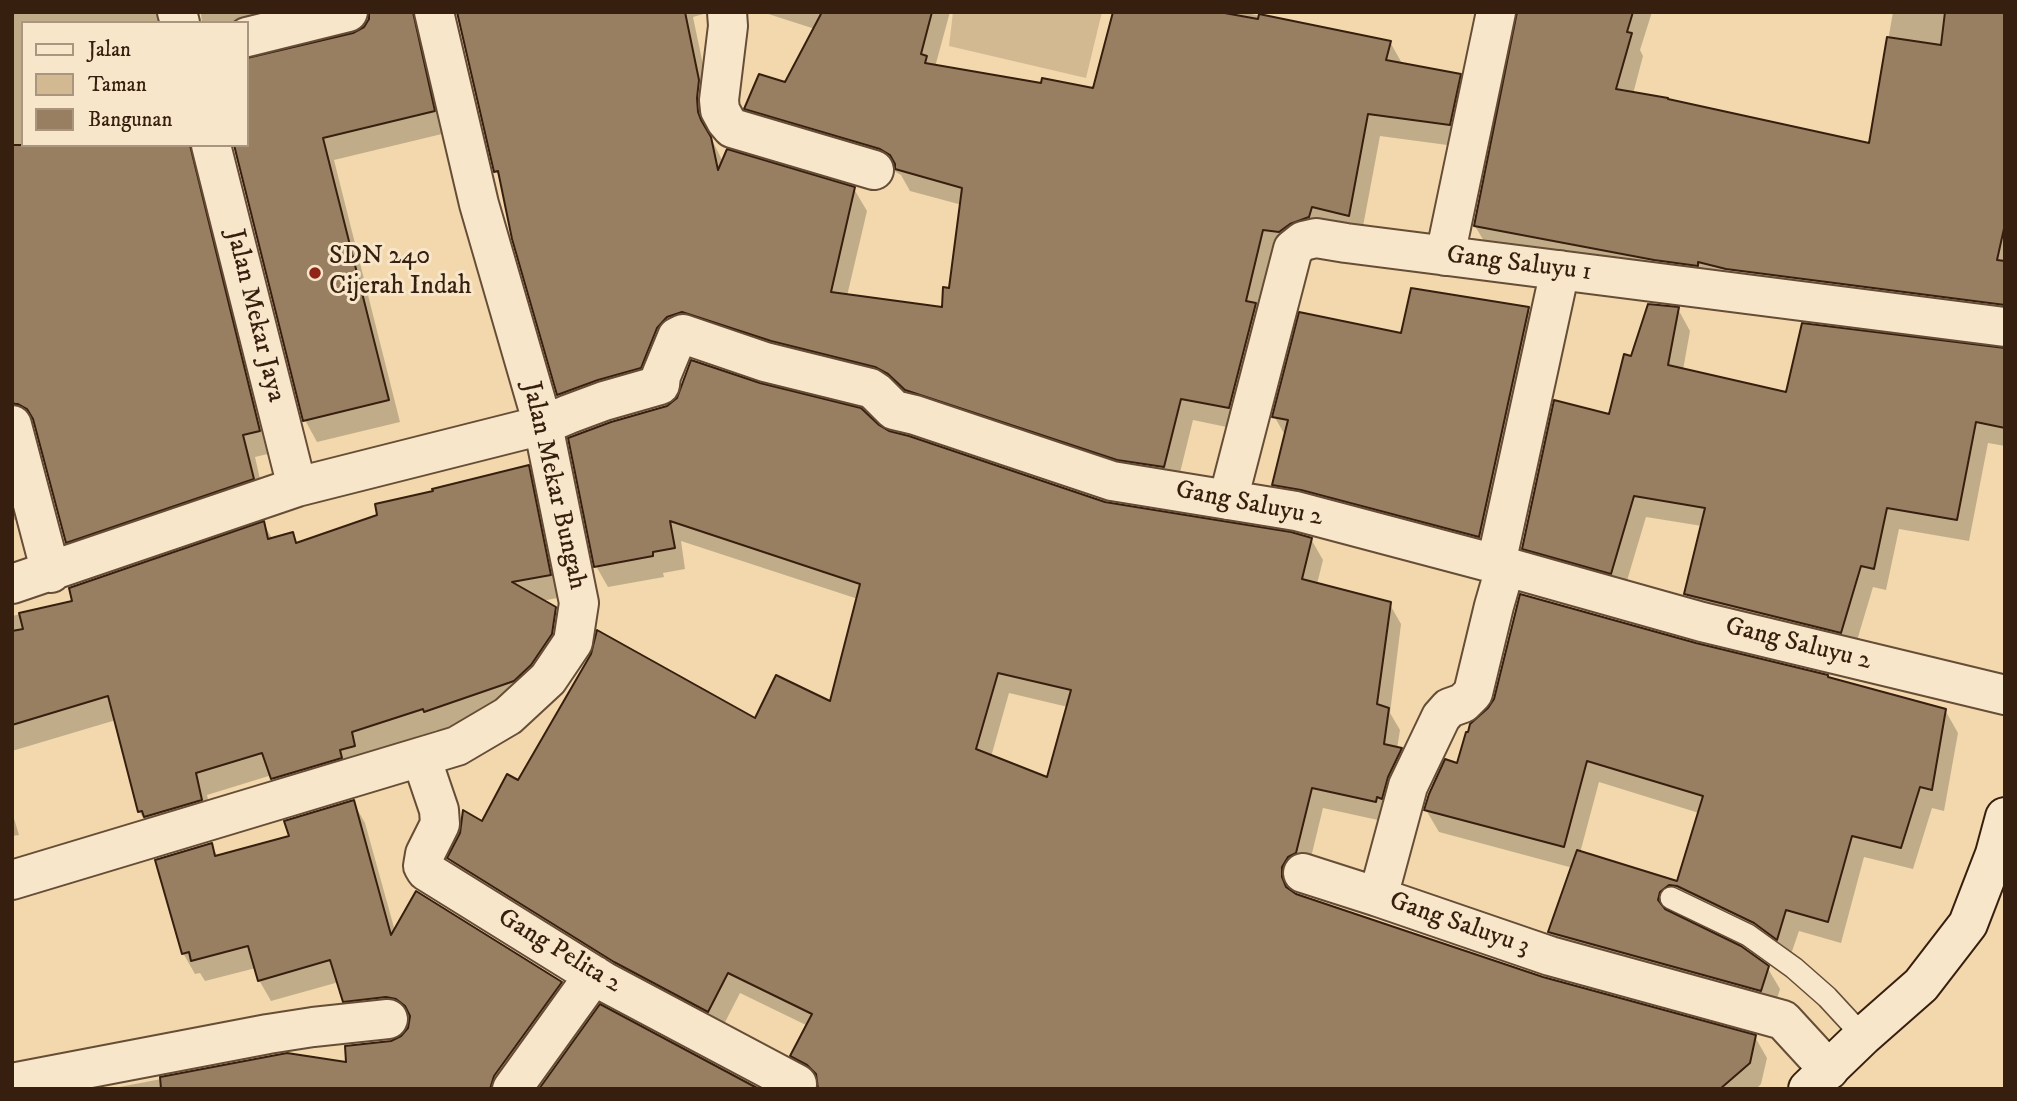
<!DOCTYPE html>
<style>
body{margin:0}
#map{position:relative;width:2017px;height:1101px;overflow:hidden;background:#f2d8ac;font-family:"IM FELL DW Pica",serif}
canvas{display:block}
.frame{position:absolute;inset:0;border:14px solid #371f10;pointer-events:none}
.legend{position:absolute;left:21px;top:21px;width:228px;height:126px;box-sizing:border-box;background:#f7e6c9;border:2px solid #aa967f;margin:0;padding:9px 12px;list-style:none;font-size:21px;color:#371f10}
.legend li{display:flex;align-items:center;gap:14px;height:35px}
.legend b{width:35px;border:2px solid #aa967f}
</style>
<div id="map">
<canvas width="2017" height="1101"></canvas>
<div class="frame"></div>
<ul class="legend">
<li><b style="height:9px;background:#f7e6c9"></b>Jalan</li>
<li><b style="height:19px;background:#d2b991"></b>Taman</li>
<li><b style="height:19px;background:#987f61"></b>Bangunan</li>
</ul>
</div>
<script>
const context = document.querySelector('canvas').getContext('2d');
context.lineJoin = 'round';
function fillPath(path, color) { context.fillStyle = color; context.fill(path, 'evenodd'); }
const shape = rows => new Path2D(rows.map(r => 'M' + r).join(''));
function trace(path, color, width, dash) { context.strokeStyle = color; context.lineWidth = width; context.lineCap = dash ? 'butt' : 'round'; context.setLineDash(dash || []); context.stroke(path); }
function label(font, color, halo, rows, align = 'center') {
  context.font = font + ' "IM FELL DW Pica",serif'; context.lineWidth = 6; context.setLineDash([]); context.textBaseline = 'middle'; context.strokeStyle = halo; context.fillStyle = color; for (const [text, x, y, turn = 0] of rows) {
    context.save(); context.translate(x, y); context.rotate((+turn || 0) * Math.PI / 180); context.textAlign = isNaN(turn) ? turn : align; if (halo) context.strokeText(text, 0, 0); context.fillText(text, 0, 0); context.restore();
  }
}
const green = shape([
 [953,12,1102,12,1086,78,949,46]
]);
const shadow = shape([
 [12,12,305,12,247,23,202,23,201,14,185,12,172,23,23,23,23,145,247,145,247,60,416,35,428,57,446,133,334,160,400,422,317,442,305,420,236,149,232,146,219,145,272,453,255,457,265,501,80,564,67,542,37,429,32,426,19,426,12,430],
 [458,12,710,12,693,17,711,103,709,121,710,136,723,162,854,189,867,211,847,296,944,309,950,290,962,205,910,191,901,175,894,171,759,131,746,109,786,84,815,29,762,12,950,12,935,67,1042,85,1094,90,1115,12,1252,12,1251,14,1390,42,1403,65,1460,75,1472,98,1462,147,1380,136,1361,237,1302,245,1241,430,1193,420,1176,489,696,334,653,390,571,416,559,395,514,238,502,182,496,171],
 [1519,12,1652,12,1640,50,1643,56,1633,94,1870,145,1893,12,2005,12,2005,324,1488,248,1475,226],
 [1528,309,1539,327,1490,554,1284,503,1274,485,1285,435,1274,416,1402,335],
 [1678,309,1690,331,1683,370,1787,394,2005,350,2005,446,1988,443,1969,541,1899,529,1886,590,1873,587,1853,654,1698,616,1686,594,1702,526,1646,517,1623,594,1536,570,1524,548,1610,416,1632,358],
 [888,433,1105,503,1311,539,1323,560,1317,584,1389,603,1401,624,1390,713,1400,730,1397,749,1401,750,1413,770,1387,822,1323,808,1307,874,1293,888,1293,894,1542,978,1755,1037,1767,1058,1761,1084,1756,1089,820,1089,820,1085,804,1076,792,1056,808,1026,740,993,720,1032,461,879,449,858,519,782,756,720,831,704,858,599,681,541,685,569,663,573,664,577,608,587,596,566,570,439],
 [1009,693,1068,707,1048,780,991,757],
 [528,467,541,489,562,597,542,601,555,608,568,631,526,703,438,733,437,730,363,754,366,768,285,800,272,775,207,795,213,822,152,833,139,811,116,720,12,751,12,616,74,602,263,523,273,540,292,534,299,545],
 [12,491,20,519,12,520],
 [1696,645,1945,710,1958,733,1944,811,1932,808,1913,869,1864,857,1841,943,1799,931,1789,960,1682,906,1671,914,1767,967,1780,989,1773,1012,1562,954,1550,932,1573,868,1439,832,1426,810,1459,765],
 [1599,782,1699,813,1678,883,1580,853],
 [353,802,365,823,395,931,561,983,573,1003,512,1089,109,1089,287,1055,347,1064,402,1038,410,1028,410,1019,398,1018,357,1022,345,1001,339,982,271,1001,259,980,256,968,205,981,200,973,195,974,183,953,211,845,218,857,292,837],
 [12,812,19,835,12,836]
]);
const building = shape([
 [369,12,413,12,435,111,323,138,389,400,303,421,234,145,247,145,247,58,353,33,364,27,369,19,369,12],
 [457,12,685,12,699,80,697,98,698,112,701,120,711,137,718,170,727,149,855,187,831,292,942,307,943,287,949,288,962,188,895,169,895,164,890,155,880,149,744,109,759,74,785,82,822,12,932,12,921,54,927,56,925,63,1041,83,1042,78,1093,88,1113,12,1219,12,1258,19,1259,14,1391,41,1386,60,1461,74,1450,125,1368,114,1349,216,1312,207,1309,217,1290,224,1279,232,1263,230,1246,301,1256,303,1229,408,1181,399,1164,467,1117,460,905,390,888,374,875,367,771,341,682,312,667,317,657,328,641,368,598,380,557,395,512,239,498,171,494,172,457,12],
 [1517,12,1633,12,1627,32,1632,33,1616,89,1668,98,1668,99,1869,143,1887,37,1941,45,1945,12,2005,12,2005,224,1997,260,2005,261,2005,305,1726,269,1698,262,1698,266,1654,260,1474,226,1517,12],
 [12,145,190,145,260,431,243,435,254,479,66,543,33,419,27,409,18,404,14,404,12,399,12,145],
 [1411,288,1529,307,1479,537,1301,490,1272,485,1288,420,1272,417,1299,312,1401,333,1411,288],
 [1648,304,1679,307,1668,365,1786,392,1802,323,2005,348,2005,428,1976,422,1957,520,1887,508,1874,569,1861,566,1841,633,1684,594,1705,508,1634,496,1611,574,1522,549,1554,400,1609,414,1624,354,1631,356,1648,304],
 [691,360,760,383,861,408,879,425,889,431,909,436,1105,502,1291,532,1312,538,1302,579,1391,602,1377,704,1389,708,1384,744,1402,748,1388,777,1382,799,1377,797,1376,802,1312,788,1296,853,1288,857,1282,867,1282,877,1286,887,1296,894,1543,977,1756,1035,1750,1063,1720,1089,818,1089,816,1074,807,1065,790,1056,812,1014,728,973,708,1012,614,962,447,858,460,833,463,810,482,821,507,774,518,780,591,654,597,630,755,718,776,675,830,701,860,584,670,521,675,548,653,552,653,556,594,567,568,438,611,422,667,406,677,398,691,360],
 [998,673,1071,690,1047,777,976,749,998,673],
 [529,465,551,575,512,582,556,607,552,634,531,665,514,681,424,712,423,709,352,732,355,746,340,750,342,758,271,779,262,753,196,773,202,800,144,817,142,811,138,812,108,696,12,725,12,631,23,629,19,613,72,601,69,588,264,521,268,539,293,532,296,543,377,515,375,504,433,491,432,489,529,465],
 [1520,594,1696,643,1828,675,1828,677,1946,709,1932,790,1920,787,1901,848,1852,836,1828,922,1786,910,1777,940,1754,923,1677,886,1669,885,1660,892,1658,900,1665,909,1741,946,1769,966,1761,991,1548,932,1577,850,1677,881,1703,796,1587,761,1564,847,1424,810,1429,794,1445,759,1457,763,1466,732,1468,732,1470,724,1488,708,1494,699,1520,594],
 [354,800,391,935,416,891,562,982,494,1076,490,1089,161,1089,160,1077,287,1053,346,1062,345,1046,391,1041,401,1036,408,1028,410,1016,405,1006,396,999,386,997,343,1002,330,960,258,981,248,946,191,961,189,952,182,954,155,860,212,843,215,856,289,836,284,821,354,800],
 [600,1004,759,1089,539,1089,600,1004]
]);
const service = shape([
 [1671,898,1748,935,1794,968,1827,997,1863,1036]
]);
const minor = shape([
 [177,12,180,23],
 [727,12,728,26,719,100,720,110,726,121,732,128,874,170],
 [247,37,348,12],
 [211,145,297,487],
 [1445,256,1496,12],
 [12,425,51,573],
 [1228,500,1293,249,1303,241,1316,238,1346,243,2005,327],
 [1496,564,1560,270],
 [1505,568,1494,606,1473,693,1463,703,1449,708,1441,717,1408,786,1378,897,1550,956,1783,1020,1829,1070],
 [12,584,297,487,543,425,569,414,604,401,660,385,661,376,677,337,683,334,765,362,870,388,876,392,894,410,915,415,1112,481,1296,511,1496,564,1702,622,2005,695],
 [421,757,439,810,440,824,425,854,423,866,426,871,603,981,797,1084,796,1089],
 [1303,873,1378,897],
 [12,880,457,746,508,716,548,679,573,642,579,603,543,425,479,204,434,12],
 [12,1083,268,1034,313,1027,388,1019],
 [512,1089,594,975]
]);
const secondary = shape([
 [1808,1089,1863,1036,1921,985,1968,924,1995,854,2005,817]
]);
const markers = [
 [315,273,7,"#8f2418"]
];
const poiNames = [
 ["SDN 240",329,258],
 ["Cijerah Indah",329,288]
];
const streetNames = [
 ["Gang Saluyu 1",1519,265,7],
 ["Jalan Mekar Jaya",254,316,76],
 ["Jalan Mekar Bungah",553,486,77],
 ["Gang Saluyu 2",1249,505,11],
 ["Gang Saluyu 2",1798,645,14],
 ["Gang Saluyu 3",1459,925,19],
 ["Gang Pelita 2",559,952,31]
];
fillPath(green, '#d2b991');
fillPath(shadow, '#0003');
fillPath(building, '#987f61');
trace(building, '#371f10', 2);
trace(service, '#664d37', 24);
trace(minor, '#664d37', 42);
trace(secondary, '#371f10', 42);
trace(service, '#f7e6c9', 21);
trace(minor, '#f7e6c9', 38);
trace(secondary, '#f7e6c9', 38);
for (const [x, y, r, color] of markers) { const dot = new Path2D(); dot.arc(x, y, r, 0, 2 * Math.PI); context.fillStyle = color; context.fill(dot); trace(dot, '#f7e6c9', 2.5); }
label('26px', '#371f10', '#f7e6c9', poiNames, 'left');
label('26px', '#371f10', '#f7e6c9', streetNames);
</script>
